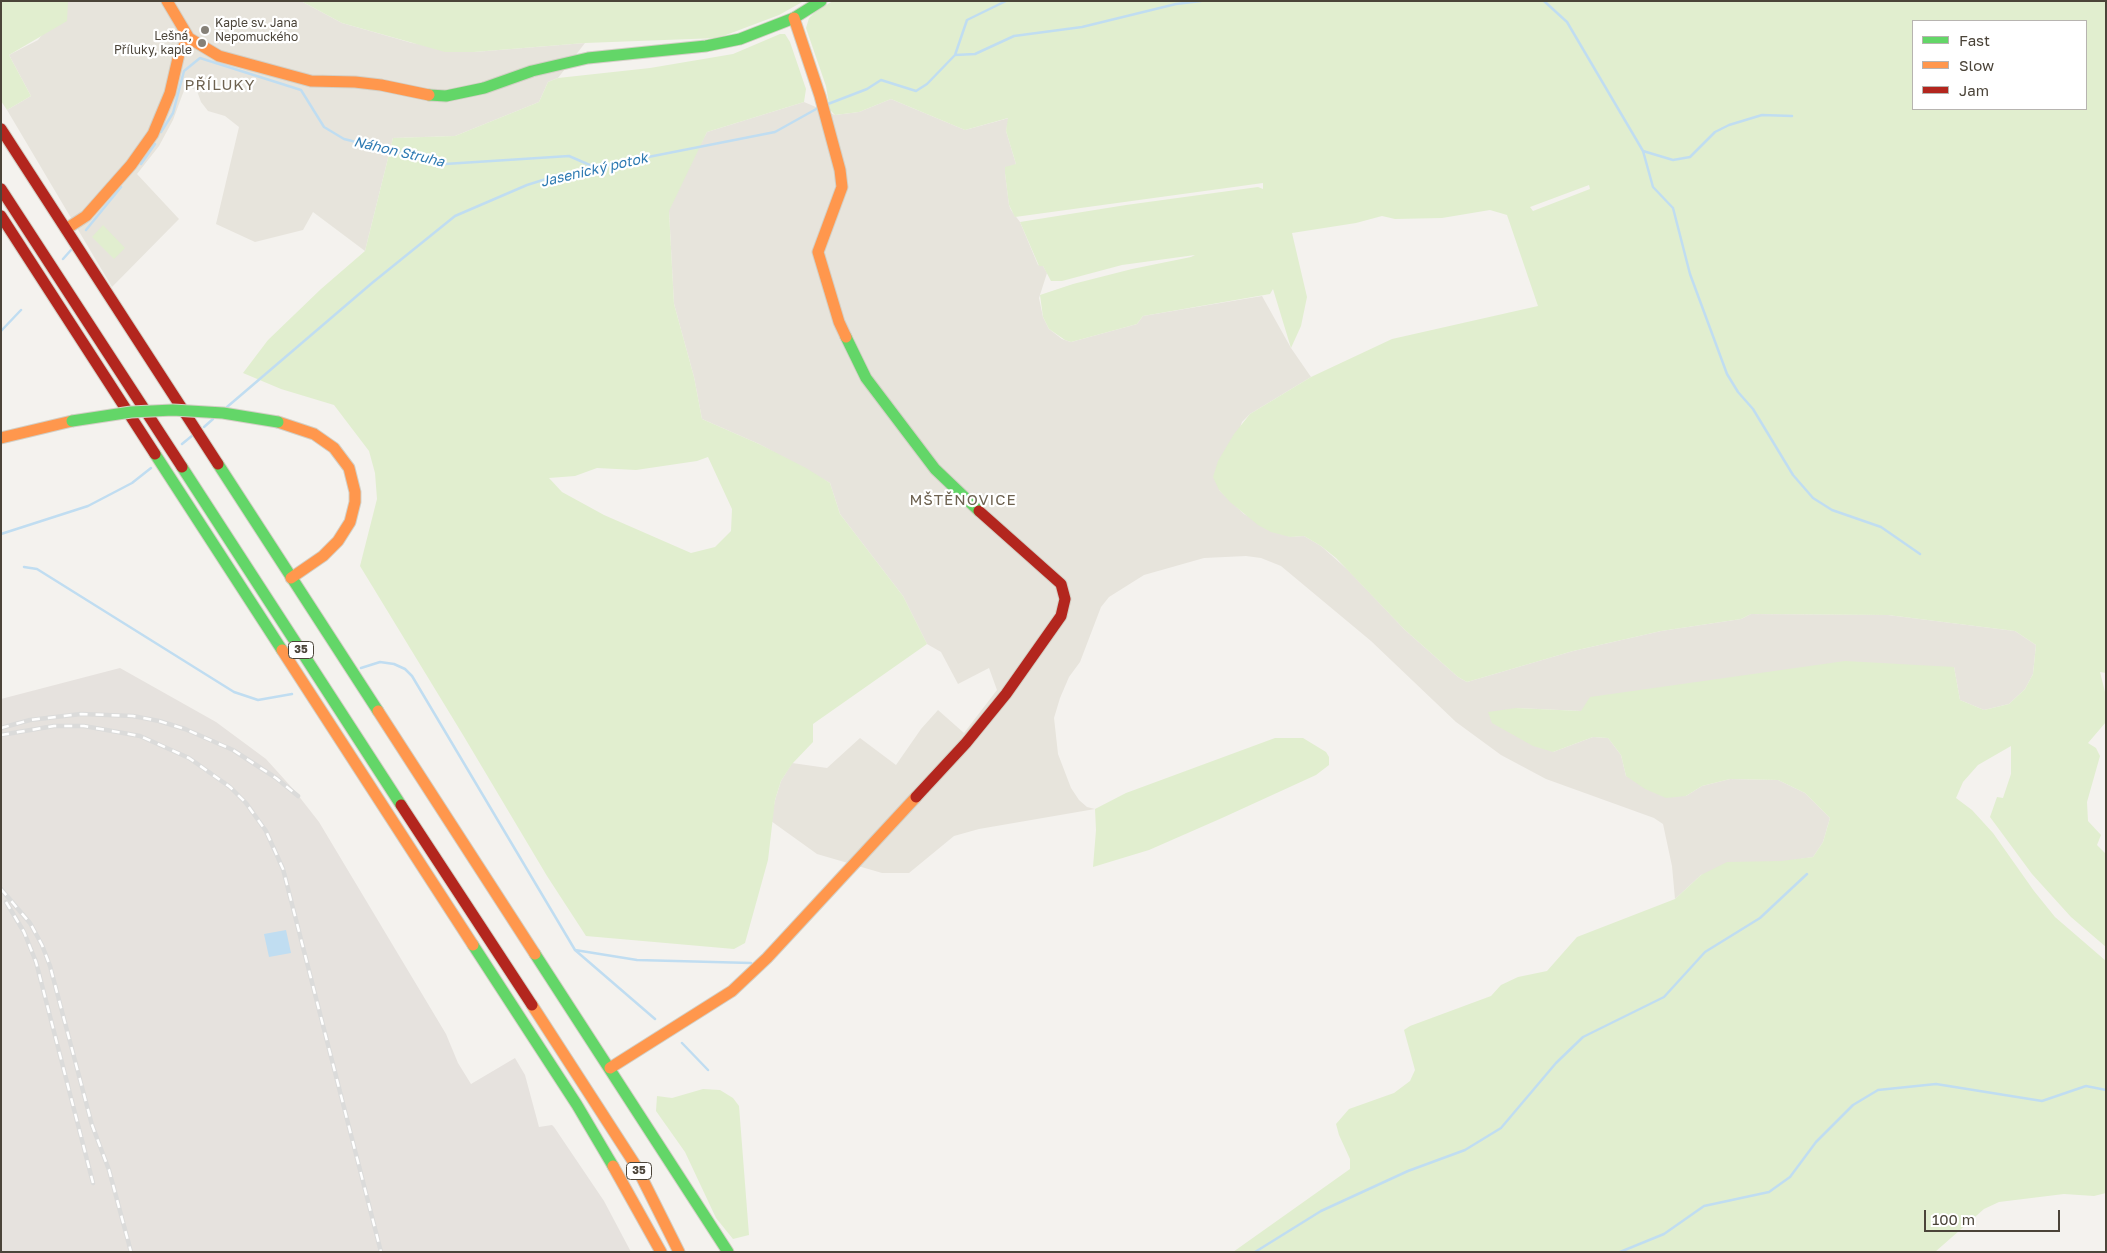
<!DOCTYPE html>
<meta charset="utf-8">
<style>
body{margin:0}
#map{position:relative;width:2107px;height:1253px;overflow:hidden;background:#f4f2ee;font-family:"Golos Text",sans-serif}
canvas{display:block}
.frame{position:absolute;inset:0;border:2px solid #4b4439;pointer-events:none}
.legend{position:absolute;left:1912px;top:20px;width:175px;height:90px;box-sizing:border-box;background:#fff;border:1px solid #b7b4b0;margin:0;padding:6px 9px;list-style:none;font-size:15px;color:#4b4439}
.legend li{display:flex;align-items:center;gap:10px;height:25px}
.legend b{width:25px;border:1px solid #b7b4b0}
.scale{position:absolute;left:1924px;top:1210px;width:136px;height:22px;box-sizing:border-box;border:2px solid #4b4439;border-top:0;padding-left:6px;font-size:15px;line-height:18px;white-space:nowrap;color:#4b4439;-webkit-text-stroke:4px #fff;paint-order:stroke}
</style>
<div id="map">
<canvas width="2107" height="1253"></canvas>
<div class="frame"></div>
<ul class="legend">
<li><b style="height:6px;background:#63d668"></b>Fast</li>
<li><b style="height:6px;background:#ff974d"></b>Slow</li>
<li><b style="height:6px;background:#b3261e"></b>Jam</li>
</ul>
<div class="scale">100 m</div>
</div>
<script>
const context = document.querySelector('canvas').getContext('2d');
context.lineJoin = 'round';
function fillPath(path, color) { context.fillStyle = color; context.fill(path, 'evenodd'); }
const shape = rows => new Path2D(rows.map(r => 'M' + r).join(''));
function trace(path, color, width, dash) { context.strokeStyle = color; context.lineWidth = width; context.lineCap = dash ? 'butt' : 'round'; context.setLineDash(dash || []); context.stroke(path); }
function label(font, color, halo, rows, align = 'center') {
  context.font = font + ' "Golos Text",sans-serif'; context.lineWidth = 4.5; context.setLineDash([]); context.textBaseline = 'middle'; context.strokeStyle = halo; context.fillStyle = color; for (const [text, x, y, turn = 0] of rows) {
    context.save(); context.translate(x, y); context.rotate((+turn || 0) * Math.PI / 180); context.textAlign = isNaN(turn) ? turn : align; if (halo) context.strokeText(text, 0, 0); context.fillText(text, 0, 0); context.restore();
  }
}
const residential = shape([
 [68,1,301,1,342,23,412,43,474,52,585,43,558,78,548,82,539,102,455,136,393,138,365,251,313,212,303,230,255,242,216,224,239,127,225,116,208,111,201,102,197,91,186,85,173,120,159,146,137,174,179,219,112,287,7,110,31,96,9,55,38,40],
 [891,99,965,130,1009,118,1006,131,1016,164,1005,173,1009,205,1011,210,1020,222,1038,265,1043,266,1047,273,1039,298,1043,317,1049,329,1062,339,1071,342,1137,324,1143,316,1262,296,1291,348,1311,377,1250,414,1242,422,1219,490,1244,514,1290,537,1304,536,1321,546,1349,571,1405,630,1458,677,1467,682,1573,651,1661,631,1741,619,1751,614,1888,615,2015,631,2036,645,2033,674,2025,689,2009,704,1984,710,1960,700,1954,667,1581,711,1516,708,1553,752,1593,737,1608,738,1621,755,1626,776,1686,796,1702,786,1730,779,1778,780,1805,793,1830,818,1823,842,1813,857,1701,875,1675,899,1672,866,1663,824,1654,818,1546,779,1501,755,1456,722,1371,641,1281,566,1261,558,1246,556,1204,558,1144,575,1109,597,1101,607,1080,662,1069,677,1060,698,1054,718,1058,754,1071,788,1079,800,1087,807,1095,809,979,829,954,836,909,873,882,873,817,854,771,821,775,800,781,781,792,763,827,768,860,738,896,765,921,729,938,710,964,733,997,690,989,668,958,684,941,652,927,644,903,596,840,514,830,483,759,444,702,419,694,377,674,304,669,211,668,206,707,132,804,102,835,115,859,112]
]);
const industrial = shape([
 [120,668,216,722,266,759,294,790,319,822,446,1034,458,1063,471,1084,515,1058,525,1075,539,1127,552,1125,554,1127,604,1201,631,1252,1,1252,1,699]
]);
const green = shape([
 [1,1,68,2,67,21,9,55,31,96,7,110,1,101],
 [301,1,804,1,779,15,718,38,585,43,474,52,445,52,342,23],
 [833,1,2106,1,2106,673,2100,672,2106,696,2106,722,2088,743,2096,748,2100,756,2087,802,2088,821,2101,835,2097,845,2106,854,2106,947,2071,917,2032,874,1990,817,1997,797,2003,798,2011,774,2011,746,1978,765,1963,782,1956,798,1972,810,1993,833,2034,891,2055,917,2106,961,2106,1193,2094,1196,2064,1194,1999,1202,1984,1209,1935,1252,1233,1252,1350,1169,1350,1159,1339,1135,1336,1124,1349,1109,1394,1093,1410,1081,1415,1070,1404,1030,1410,1026,1491,996,1501,985,1518,977,1547,971,1577,937,1675,899,1701,875,1727,862,1781,861,1813,857,1823,842,1830,818,1805,793,1778,780,1730,779,1702,786,1686,796,1666,798,1645,789,1626,776,1621,755,1608,738,1593,737,1553,752,1533,746,1492,723,1488,712,1516,708,1581,711,1590,697,1845,661,1954,667,1960,700,1984,710,2009,704,2025,689,2033,674,2036,645,2015,631,1888,615,1751,614,1741,619,1661,631,1573,651,1467,682,1458,677,1405,630,1336,558,1321,546,1304,536,1290,537,1271,532,1258,525,1230,502,1219,490,1213,477,1218,461,1234,434,1250,414,1311,377,1392,339,1538,306,1507,215,1490,210,1442,218,1395,219,1382,216,1356,223,1292,233,1307,297,1301,326,1291,348,1273,289,1270,294,1143,316,1137,324,1071,342,1065,340,1049,329,1043,317,1040,295,1073,284,1132,269,1191,257,1195,255,1122,265,1062,281,1051,281,1043,266,1039,266,1020,222,1126,205,1258,187,1263,189,1263,183,1015,217,1009,205,1005,173,1005,167,1016,164,1006,131,1008,118,965,130,891,99,859,112,835,115,830,110,826,86,806,28,809,18,815,12],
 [1913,21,2086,21,2086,109,1913,109],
 [1589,185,1590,189,1533,211,1530,207],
 [780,34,785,34,790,42,806,89,804,102,707,132,669,211,674,304,694,377,702,419,759,444,806,468,830,483,840,514,903,596,927,644,813,724,813,742,792,764,781,781,775,800,768,860,745,943,734,949,586,936,547,876,463,735,360,566,377,499,375,473,369,451,334,405,281,389,243,373,268,340,321,289,365,251,393,138,455,136,539,102,548,82,558,78,650,68,733,54],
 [708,457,732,509,731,531,715,547,691,553,604,515,562,492,549,478,575,476,597,468,636,470,697,461],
 [103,225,125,248,114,259,92,237],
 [1275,738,1303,738,1326,752,1329,757,1329,765,1316,775,1222,818,1149,850,1093,867,1096,830,1095,809,1126,793],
 [703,1089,720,1090,733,1098,739,1106,749,1235,733,1239,716,1218,685,1152,656,1111,657,1096,672,1098]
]);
const water = shape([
 [286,930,291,953,269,957,264,934]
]);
const stream = shape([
 [1544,1,1567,22,1643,151,1653,187,1673,208,1690,274,1727,374,1738,392,1753,409,1793,475,1813,498,1832,510,1881,527,1920,554],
 [955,55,975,54,1014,36,1082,27,1176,4,1201,1],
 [828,104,867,89,881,80,916,91,927,84,955,55,967,20,1006,1],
 [161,132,173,113,184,71,200,58,301,90,324,127,344,139,445,164,569,156,592,166],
 [1643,151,1673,160,1690,157,1715,132,1729,125,1762,115,1792,116],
 [141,164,155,144],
 [86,230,121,187],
 [63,259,71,250],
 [1,331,21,310],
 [227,407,372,283,455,216,527,185,562,174,775,132,818,108],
 [204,427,213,419],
 [182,444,193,435],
 [1,534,88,506,132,483,151,468],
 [24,567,37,569,234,692,258,700,292,694],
 [361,668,380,662,394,664,405,669,412,676,575,950,655,1019],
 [575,950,637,960,751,963],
 [682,1043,708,1070],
 [1255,1252,1321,1211,1408,1171,1465,1150,1501,1128,1556,1063,1583,1037,1664,997,1705,952,1760,918,1807,874],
 [1620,1252,1664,1234,1704,1206,1769,1192,1790,1177,1816,1142,1853,1105,1878,1090,1936,1084,2042,1101,2086,1086,2106,1090]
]);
const fast = shape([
 [429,95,446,96,484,88,532,71,588,58,706,46,740,39,794,18,821,1],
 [846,337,866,378,935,469,979,511],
 [155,454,282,650],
 [218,464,378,711],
 [182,467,401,805],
 [473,945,577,1105,613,1166],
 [535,954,728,1252]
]);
const slow = shape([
 [167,1,189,38,219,56,311,81,355,82,381,85,429,95],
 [794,18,820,96,840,170,842,187,818,252,839,322,846,337],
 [66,229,86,216,131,165,153,134,170,93,179,54,189,38],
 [278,422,314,434,334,448,349,468,355,492,355,502,350,522,338,541,323,556,291,578],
 [1,438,72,421],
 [282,650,473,945],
 [378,711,535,954],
 [532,1005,636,1166,679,1252],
 [610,1068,732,991,767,958,916,797],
 [613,1166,661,1252]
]);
const jam = shape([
 [1,129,218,464],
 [1,189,182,467],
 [1,216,155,454],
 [916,797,966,743,1006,694,1061,616,1065,599,1061,584,979,511],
 [401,805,532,1005]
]);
const rail = shape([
 [1,728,30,720,81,714,133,716,159,721,185,729,233,750,276,778,298,796],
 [1,735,54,726,84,726,140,736,189,758,230,787,246,803,266,831,283,869,381,1252],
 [1,889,30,923,42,945,50,966,92,1125,109,1170,131,1252],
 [6,902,24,932,36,962,93,1183]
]);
const fastBridge = shape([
 [72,421,131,412,173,410,223,413,278,422]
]);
const markers = [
 [205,30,5,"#868178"],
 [202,43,5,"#868178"]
];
const shields = [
 [301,650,25],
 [639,1171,25]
];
const shieldNames = [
 ["35",301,650],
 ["35",639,1171]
];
const poiNames = [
 ["Kaple sv. Jana",215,23],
 ["Nepomuckého",215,37],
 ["Lešná,",192,36,"right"],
 ["Příluky, kaple",192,50,"right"]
];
const waterNames = [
 ["Náhon Struha",399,152,13],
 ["Jasenický potok",594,170,-13]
];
const quarterNames = [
 ["PŘÍLUKY",220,85],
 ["MŠTĚNOVICE",963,500]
];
fillPath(residential, '#e7e4dc');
fillPath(industrial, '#e6e2de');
fillPath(green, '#e1eecf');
fillPath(water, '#c0ddf1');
trace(stream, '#c0ddf1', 2.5);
trace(fast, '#d3cfc5', 13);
trace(slow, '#d3cfc5', 13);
trace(jam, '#d3cfc5', 13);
trace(fast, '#63d668', 11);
trace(slow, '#ff974d', 11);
trace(jam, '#b3261e', 11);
trace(rail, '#dbdbda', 4.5);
trace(rail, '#fff', 2.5, [8]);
trace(fastBridge, '#d3cfc5', 13, []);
trace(fastBridge, '#63d668', 11);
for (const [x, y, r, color] of markers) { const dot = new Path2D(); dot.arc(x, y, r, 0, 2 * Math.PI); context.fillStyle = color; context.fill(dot); trace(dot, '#fff', 2); }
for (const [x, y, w] of shields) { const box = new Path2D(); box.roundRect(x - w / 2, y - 8.5, w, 17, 4); context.fillStyle = '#fff'; context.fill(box); trace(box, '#4b4439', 1); }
label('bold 11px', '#4b4439', null, shieldNames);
label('12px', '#4b4439', '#fff', poiNames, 'left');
label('italic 14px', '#2e7ab2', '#fff', waterNames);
context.letterSpacing = '1px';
label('15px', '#6e6250', '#fff', quarterNames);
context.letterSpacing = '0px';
</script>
